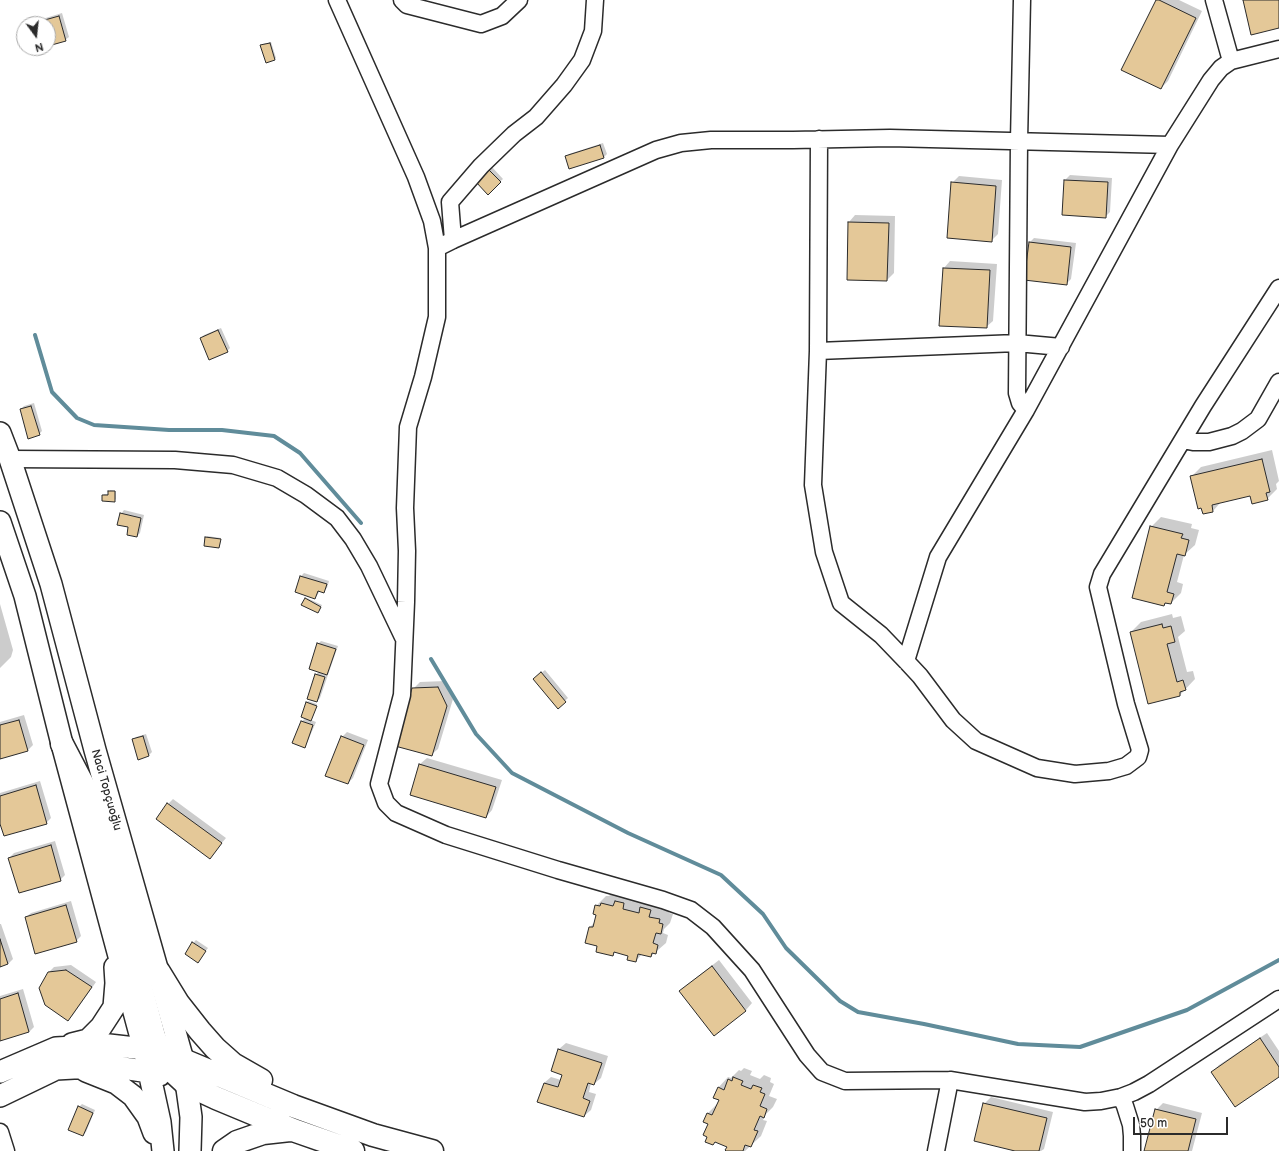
<!DOCTYPE html>
<meta charset="utf-8">
<style>
body{margin:0}
#map{position:relative;width:1279px;height:1151px;overflow:hidden;background:#fff;font-family:"Balsamiq Sans",sans-serif}
canvas{display:block}
.north{position:absolute;left:16px;top:16px;width:40px;height:40px;box-sizing:border-box;background:#fff;border:1px solid #aaa;border-radius:50%;rotate:165deg;font-size:11px;font-weight:700;line-height:16px;text-align:center;color:#2b2b2b}
.north::after{content:'';display:block;margin:auto;width:14px;height:18px;background:#2b2b2b;clip-path:polygon(50% 0,100% 100%,50% 72%,0 100%)}
.scale{position:absolute;left:1133px;top:1117px;width:95px;height:18px;box-sizing:border-box;border:2px solid #2b2b2b;border-top:0;padding-left:5px;font-size:12px;line-height:14px;white-space:nowrap;color:#2b2b2b;-webkit-text-stroke:3px #fff;paint-order:stroke}
</style>
<div id="map">
<canvas width="1279" height="1151"></canvas>
<div class="north">N</div>
<div class="scale">50 m</div>
</div>
<script>
const context = document.querySelector('canvas').getContext('2d');
context.lineJoin = 'round';
function fillPath(path, color) { context.fillStyle = color; context.fill(path, 'evenodd'); }
const shape = rows => new Path2D(rows.map(r => 'M' + r).join(''));
function trace(path, color, width, dash) { context.strokeStyle = color; context.lineWidth = width; context.lineCap = dash ? 'butt' : 'round'; context.setLineDash(dash || []); context.stroke(path); }
function label(font, color, halo, rows, align = 'center') {
  context.font = font + ' "Balsamiq Sans",sans-serif'; context.lineWidth = 3; context.setLineDash([]); context.textBaseline = 'middle'; context.strokeStyle = halo; context.fillStyle = color; for (const [text, x, y, turn = 0] of rows) {
    context.save(); context.translate(x, y); context.rotate((+turn || 0) * Math.PI / 180); context.textAlign = isNaN(turn) ? turn : align; if (halo) context.strokeText(text, 0, 0); context.fillText(text, 0, 0); context.restore();
  }
}
const shadow = shape([
 [1157,0,1179,0,1202,11,1168,81,1161,88],
 [62,13,69,37,65,40,48,45,48,24,36,24,36,23,39,20],
 [271,42,276,58,275,59,263,44],
 [603,143,607,154,604,157,566,157,569,154],
 [492,167,503,179,488,193,477,182],
 [1070,175,1112,178,1110,212,1105,217,1063,214,1065,180],
 [959,176,1002,180,998,234,991,241,952,183],
 [855,215,895,216,894,273,887,280,849,222],
 [1034,238,1076,243,1071,279,1066,284,1029,243],
 [950,261,997,264,993,321,986,327,944,268],
 [221,328,230,348,227,351,201,338,204,335],
 [34,403,42,431,39,434,21,409,24,406],
 [1272,450,1279,481,1276,484,1277,489,1267,499,1251,495,1221,502,1213,511,1191,477,1201,467],
 [110,490,116,491,116,499,114,501,103,495,104,494,109,494],
 [124,510,144,515,140,533,137,536,121,514],
 [1161,517,1192,524,1191,528,1199,530,1195,545,1184,555,1177,582,1183,584,1181,593,1171,603,1167,602,1164,605,1151,527],
 [207,536,221,538,220,545,219,547,206,537],
 [304,573,329,581,327,588,324,591,320,590,318,594,315,598,296,592,301,576],
 [307,598,322,605,319,611,306,599],
 [0,604,13,650,11,657,0,668],
 [1172,614,1173,618,1181,616,1185,631,1178,637,1187,672,1193,671,1195,679,1180,695,1131,632,1141,622],
 [321,641,338,646,320,698,317,701,316,675,319,671,318,644],
 [545,670,568,698,558,707,537,676],
 [445,681,453,699,438,749,431,755,413,689,420,682],
 [308,701,317,704,312,718,311,720,316,722,307,743,304,746,294,742,302,721,306,718,307,702],
 [24,715,33,745,28,750,0,758,0,722],
 [347,732,368,740,353,778,348,783,342,737],
 [146,734,152,752,149,755,133,740,136,737],
 [427,758,502,780,492,810,486,817,420,764],
 [40,781,51,818,46,823,0,820,0,793],
 [173,799,226,838,210,857,168,804],
 [55,841,65,875,60,880,9,858,14,853],
 [612,893,670,909,669,913,673,914,670,923,664,929,663,933,668,935,666,943,651,956,642,954,636,961,629,955,616,951,612,955,599,945,590,927,595,922,597,914,596,906,606,896,609,896],
 [71,901,81,936,76,941,26,917,31,913],
 [0,924,1,924,13,959,8,964,0,966],
 [196,940,208,948,198,961,193,943],
 [719,960,752,1003,746,1010,714,1035,680,992,687,985],
 [71,965,96,982,73,1015,68,1020,49,972,54,967],
 [23,989,34,1027,29,1032,0,1040,0,996],
 [1267,1033,1279,1051,1279,1076,1212,1072,1219,1065],
 [566,1043,608,1056,601,1078,594,1084,591,1083,589,1092,596,1094,591,1110,584,1116,544,1083,551,1077,561,1080,563,1074,552,1071,559,1049],
 [744,1068,752,1071,750,1075,760,1079,764,1075,771,1078,770,1082,774,1084,769,1096,777,1099,773,1107,766,1114,763,1120,767,1121,761,1136,745,1151,729,1151,728,1146,716,1141,713,1144,708,1136,710,1123,704,1121,708,1113,718,1103,720,1099,718,1088,728,1077,731,1078,739,1070,741,1071],
 [991,1097,1053,1112,1044,1149,1041,1151,1019,1151,984,1104],
 [1163,1103,1202,1113,1192,1151,1146,1151,1156,1110],
 [82,1104,95,1110,86,1132,83,1135,79,1107]
]);
const stream = shape([
 [35,335,52,392,77,418,94,425,169,430,222,430,274,436,300,453,361,523],
 [431,659,476,734,512,773,628,833,721,875,763,914,786,948,840,1001,858,1012,924,1024,1018,1044,1080,1047,1187,1010,1279,960]
]);
const building = shape([
 [1156,0,1159,0,1196,18,1161,89,1121,70,1156,0],
 [1243,0,1279,0,1279,28,1251,35,1243,0],
 [59,16,66,41,48,46,48,24,35,24,34,23,59,16],
 [270,43,275,60,266,63,260,45,270,43],
 [600,145,604,158,569,169,565,156,600,145],
 [489,170,501,182,488,195,476,182,489,170],
 [1064,180,1108,182,1106,218,1062,215,1064,180],
 [951,182,996,186,992,242,947,238,951,182],
 [848,222,889,223,887,281,847,280,848,222],
 [1029,242,1071,247,1067,285,1024,280,1029,242],
 [943,268,990,270,987,328,939,326,943,268],
 [218,330,228,352,209,360,200,338,218,330],
 [31,406,40,435,28,439,20,409,31,406],
 [1262,459,1270,492,1266,493,1268,500,1252,504,1250,496,1212,505,1213,512,1203,514,1201,508,1198,509,1190,476,1262,459],
 [108,491,115,491,115,502,102,501,102,495,108,495,108,491],
 [120,513,141,518,137,537,127,535,128,527,117,525,120,513],
 [1150,526,1183,534,1181,538,1189,540,1185,556,1177,554,1167,592,1174,594,1171,604,1165,603,1164,606,1132,598,1150,526],
 [205,537,221,539,219,548,204,546,205,537],
 [300,576,327,584,324,593,318,591,315,599,295,592,300,576],
 [305,598,321,607,318,613,301,605,305,598],
 [1162,624,1163,628,1171,626,1175,642,1167,644,1177,682,1183,680,1186,690,1180,692,1180,696,1148,704,1130,632,1162,624],
 [317,643,336,649,327,675,309,669,317,643],
 [541,672,566,702,558,709,533,679,541,672],
 [315,674,325,677,317,702,307,699,315,674],
 [438,687,447,706,432,756,395,746,412,688,438,687],
 [306,702,317,706,311,721,301,717,306,702],
 [19,720,28,751,0,759,0,725,19,720],
 [301,721,313,725,305,748,292,743,301,721],
 [143,736,149,756,138,760,132,739,143,736],
 [341,736,364,745,348,784,325,776,341,736],
 [419,764,496,787,486,818,410,795,419,764],
 [36,785,47,824,4,836,0,824,0,796,36,785],
 [167,803,222,843,210,859,156,819,167,803],
 [51,845,61,881,19,893,8,858,51,845],
 [615,901,624,903,623,909,639,913,640,907,651,910,649,917,660,919,659,923,663,924,661,934,656,933,653,943,658,945,656,954,652,953,651,957,638,954,636,962,627,960,628,956,614,952,613,956,596,952,597,946,585,943,589,927,593,927,596,915,593,914,595,905,600,906,601,903,613,906,615,901],
 [66,905,77,942,35,954,25,917,66,905],
 [0,939,8,964,0,967,0,939],
 [192,942,206,951,198,963,185,954,192,942],
 [712,966,746,1011,714,1036,679,991,712,966],
 [66,970,92,987,68,1021,45,1005,39,988,48,972,66,970],
 [18,993,29,1032,0,1041,0,999,18,993],
 [1260,1038,1279,1067,1279,1077,1235,1107,1211,1072,1260,1038],
 [558,1049,602,1063,594,1085,588,1083,583,1098,590,1101,584,1117,537,1102,544,1083,558,1087,562,1075,551,1071,558,1049],
 [733,1077,743,1081,741,1085,751,1089,753,1085,762,1088,760,1092,765,1094,760,1106,767,1109,764,1118,760,1116,754,1130,758,1131,751,1147,745,1145,743,1151,726,1151,725,1150,727,1147,715,1142,713,1145,705,1142,707,1137,703,1135,708,1124,703,1122,707,1113,712,1115,719,1100,713,1098,718,1087,724,1090,728,1079,732,1081,733,1077],
 [983,1103,1047,1118,1039,1151,1015,1151,974,1141,983,1103],
 [78,1106,93,1113,83,1136,68,1130,78,1106],
 [1155,1109,1196,1119,1188,1151,1144,1151,1155,1109]
]);
const minor = shape([
 [337,0,416,177,432,221,437,248,437,317,423,377,408,427,405,508,407,551,406,602,402,695,379,784,386,803,396,813,446,835,558,870,663,900,691,910,713,927,752,970,807,1055,822,1072,845,1081,950,1080],
 [402,0,407,5,481,24,502,16,519,0],
 [1022,0,1019,141,1017,393,1020,403,1026,410],
 [1214,0,1231,61],
 [819,139,818,351,813,485,824,552,841,603,881,635,906,661,920,676,953,720,976,741,1037,768,1075,774,1109,771,1126,766,1138,757,1140,750,1126,704,1098,587,1102,574,1203,406,1279,288],
 [453,240,450,202,481,166,514,134,536,117,564,85,582,60,593,31,595,0],
 [437,248,453,240,656,150,681,143,711,140,793,140,890,138,1170,145],
 [818,351,1017,343,1061,347],
 [1183,440,1193,442,1209,442,1232,436,1242,431,1258,419,1279,382],
 [10,459,175,460,233,465,277,478,306,495,337,518,353,539,369,566,403,637],
 [906,661,938,557,1026,410,1170,145,1211,80,1221,68,1231,61,1279,49],
 [1121,1097,1125,1106,1131,1125,1132,1136,1132,1151],
 [0,1132,6,1151],
 [936,1151,950,1080,1085,1102,1101,1101,1121,1097,1134,1092,1149,1084,1279,999]
]);
const major = shape([
 [0,433,10,459,51,584,95,750,172,1021,183,1060,191,1117,190,1151],
 [0,522,25,596,62,744,144,1049,160,1122,163,1151],
 [72,1044,88,1040,101,1027,114,1007,116,983,115,967],
 [86,1071,116,1083,133,1096,148,1117,154,1133],
 [0,1072,56,1048,109,1045,144,1049,157,1053],
 [0,1096,56,1069,110,1066,149,1072,160,1075]
]);
const highway = shape([
 [62,744,87,792,102,841,154,1036,162,1055,172,1071,186,1084,216,1098,293,1130,353,1151],
 [159,972,178,1003,200,1031,215,1048,233,1064,261,1080],
 [183,1060,293,1106,373,1135,432,1151],
 [224,1151,237,1142,263,1133,290,1130]
]);
const streetNames = [
 ["Naci Topçuoğlu",106,790,74]
];
fillPath(shadow, '#0003');
trace(stream, '#608c9a', 4);
fillPath(building, '#e4c898');
trace(building, '#2b2b2b', 1);
trace(minor, '#2b2b2b', 19);
trace(major, '#2b2b2b', 24);
trace(highway, '#2b2b2b', 25);
trace(minor, '#fff', 16);
trace(major, '#fff', 21);
trace(highway, '#fff', 22);
label('12px', '#2b2b2b', '#fff', streetNames);
</script>
